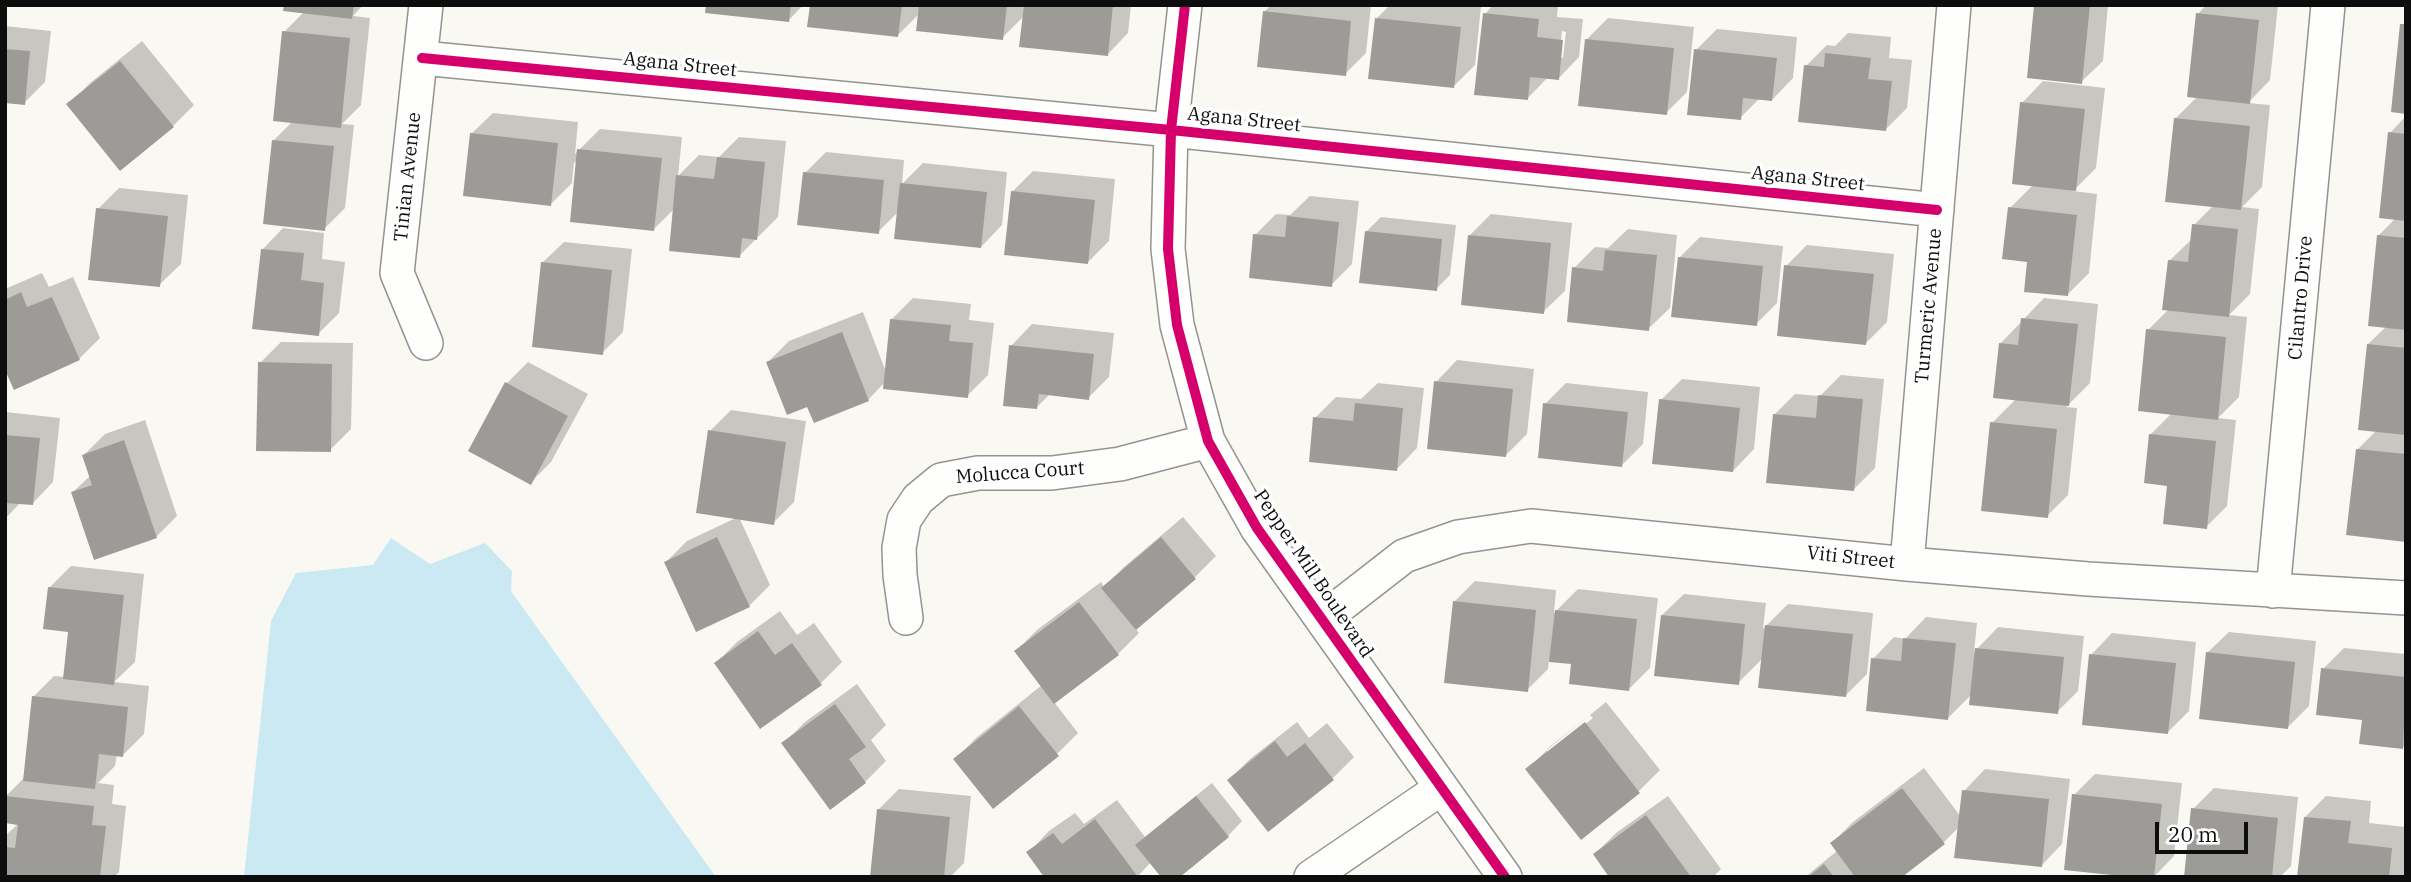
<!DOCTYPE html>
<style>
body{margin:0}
#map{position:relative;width:2411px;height:882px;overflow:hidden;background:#faf8f2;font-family:"IBM Plex Serif",serif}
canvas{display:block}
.frame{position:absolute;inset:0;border:7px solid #0d0d0d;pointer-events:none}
.scale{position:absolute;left:2155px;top:822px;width:93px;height:32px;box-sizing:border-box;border:4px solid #0d0d0d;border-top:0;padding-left:9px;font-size:21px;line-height:24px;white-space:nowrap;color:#0d0d0d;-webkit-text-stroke:5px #fff;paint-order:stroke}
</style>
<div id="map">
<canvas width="2411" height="882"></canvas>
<div class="frame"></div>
<div class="scale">20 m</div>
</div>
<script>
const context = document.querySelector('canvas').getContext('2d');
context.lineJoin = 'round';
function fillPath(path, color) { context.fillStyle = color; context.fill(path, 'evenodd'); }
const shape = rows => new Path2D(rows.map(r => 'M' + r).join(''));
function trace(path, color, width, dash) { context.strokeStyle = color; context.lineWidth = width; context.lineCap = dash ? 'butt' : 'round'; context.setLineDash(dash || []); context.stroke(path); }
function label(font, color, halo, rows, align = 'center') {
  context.font = font + ' "IBM Plex Serif",serif'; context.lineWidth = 7; context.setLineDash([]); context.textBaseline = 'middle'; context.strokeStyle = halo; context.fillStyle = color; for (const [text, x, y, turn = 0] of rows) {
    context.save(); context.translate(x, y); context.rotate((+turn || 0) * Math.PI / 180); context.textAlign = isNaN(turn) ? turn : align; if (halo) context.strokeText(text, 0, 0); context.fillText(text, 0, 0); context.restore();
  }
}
const water = shape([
 [391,538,430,564,485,543,512,571,511,591,716,877,244,877,271,621,296,573,373,565]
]);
const shadow = shape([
 [285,5,363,5,353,16,370,18,361,105,342,124,354,125,345,208,324,229,274,140,293,121,284,32,304,12],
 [707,5,803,5,789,20],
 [812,5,1131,5,1128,33,1107,55,1024,16,1002,38,920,13,898,35],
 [1271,5,1371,5,1366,53,1345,74,1264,12],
 [1390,5,1481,6,1475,65,1454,86,1376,19],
 [1493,5,1558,5,1557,17,1583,19,1579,57,1558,79,1548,77,1527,99,1485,14],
 [1562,31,1566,32,1563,58,1559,58],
 [2036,5,2108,5,2103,61,2081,82],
 [2206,5,2278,5,2270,80,2248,103,2270,105,2262,187,2242,207,2259,209,2250,294,2229,315,2247,317,2239,397,2218,418,2236,420,2227,506,2206,527,2169,484,2151,434,2172,413,2148,330,2169,309,2169,261,2191,240,2194,225,2214,205,2175,119,2198,96,2198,14],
 [1608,18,1694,27,1687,92,1666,113,1587,39],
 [5,26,51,31,45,82,24,103,5,101],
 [1717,29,1797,37,1793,78,1772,100,1760,98,1740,118,1696,50],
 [1848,33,1891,37,1889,58,1912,60,1907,108,1886,129,1806,66,1827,45,1835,46],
 [142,41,194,105,173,126,69,104,90,83],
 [2043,81,2105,88,2096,168,2073,191,2097,194,2089,273,2068,294,2029,260,2010,208,2033,185,2022,103],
 [493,113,578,122,575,154,600,129,682,137,678,176,699,155,719,157,739,137,786,141,778,217,739,256,675,208,654,229,577,163,574,162,572,183,551,204,471,134],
 [2406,116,2406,540,2357,450,2377,430,2368,344,2387,326,2378,236,2396,218,2390,133],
 [826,152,904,160,902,184,923,163,1007,172,1002,225,981,247,899,211,878,232,805,173],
 [1033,171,1115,179,1109,241,1088,262,1012,192],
 [119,188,188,195,181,264,159,285,98,209],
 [1310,196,1359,201,1352,264,1331,285,1255,235,1276,214,1290,215],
 [1491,214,1572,223,1565,291,1543,312,1470,235],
 [1381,217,1456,225,1450,275,1436,289,1366,232],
 [283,228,324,233,322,259,345,262,339,313,318,334,262,250],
 [1628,229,1677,235,1670,308,1648,329,1574,268,1595,247,1608,248],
 [1700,237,1783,246,1777,303,1756,324,1679,258],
 [564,242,632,249,623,332,602,353,542,263],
 [1807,245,1894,254,1887,322,1866,343,1786,266],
 [42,273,49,287,73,277,100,338,79,359,5,365,5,289],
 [913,298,971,304,969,320,994,323,988,375,967,396,885,382,868,400,808,405,768,362,789,341,863,312,886,372,892,319],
 [2044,298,2098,304,2090,383,2066,407,2077,408,2068,495,2047,516,1992,423,2016,399,2000,344],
 [1032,324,1114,333,1109,377,1088,398,1050,394,1037,407,1011,346],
 [281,342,353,343,351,429,330,450,260,363],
 [1457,360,1534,369,1527,434,1506,455,1436,382],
 [528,362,588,394,551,462,530,483,470,450,507,383],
 [1841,375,1884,379,1875,468,1853,490,1774,415,1795,394,1820,396],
 [1682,379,1760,387,1754,449,1733,471,1661,400],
 [1378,383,1424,388,1417,448,1396,470,1315,418,1336,397,1361,399],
 [1566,383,1648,392,1643,444,1622,465,1545,404],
 [731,410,806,421,794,502,773,523,739,517,770,585,749,606,666,562,687,541,738,517,710,431],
 [5,412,60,418,53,482,32,504,21,502,5,519],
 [145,420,177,516,156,537,73,492,91,475,84,455,105,434],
 [1183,517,1216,556,1195,577,1135,628,1139,633,1118,654,1054,702,1078,733,1057,754,955,760,976,738,1042,685,1016,651,1037,630,1101,582,1104,587,1124,567],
 [71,566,144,574,135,662,114,682,149,686,144,734,123,755,117,754,115,766,98,783,114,785,112,804,126,806,119,872,114,877,5,877,5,836,19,823,5,797,25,777,33,697,54,676,65,677,70,630,49,588],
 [1475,581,1556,590,1554,613,1578,589,1658,598,1650,668,1629,689,1573,663,1549,660,1548,669,1527,690,1454,602],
 [1684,594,1766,603,1763,629,1788,604,1873,613,1867,674,1846,695,1763,658,1738,683,1662,615],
 [780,611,797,635,814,623,842,662,821,683,716,663,737,642],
 [1926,617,1977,623,1974,652,1998,627,2084,636,2078,691,2057,712,1972,694,1948,718,1873,659,1894,637,1905,639],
 [2229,632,2316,641,2309,706,2288,727,2207,653],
 [2112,633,2196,642,2189,711,2167,733,2091,655],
 [2344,648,2406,654,2406,744,2403,747,2364,718,2323,669],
 [857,684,886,725,871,740,886,761,865,782,830,807,784,743,805,722],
 [1606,702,1660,770,1639,791,1581,838,1527,770,1548,749],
 [1590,715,1593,718,1547,754,1547,749],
 [1297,722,1309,738,1327,723,1354,757,1333,778,1229,780,1250,759],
 [1924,768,1961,817,1964,791,1985,769,2070,779,2062,844,2041,866,1960,826,1943,843,1899,877,1805,877,1837,851,1832,843,1853,822],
 [2095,774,2182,783,2174,856,2154,877,2074,795],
 [1212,783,1242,821,1228,836,1151,862,1137,877,1028,853,1049,831,1075,813,1084,824,1117,800,1145,837],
 [2214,788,2298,797,2291,866,2280,877,2185,877,2193,809],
 [899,789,971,796,964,863,950,877,871,877,878,810],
 [1668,796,1721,869,1713,877,1611,877,1595,854,1616,833],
 [2326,796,2371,801,2369,823,2406,827,2406,877,2299,877,2305,817]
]);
const building = shape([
 [284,5,354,5,352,19,283,11],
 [706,5,791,5,789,22,705,13],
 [810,5,902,5,898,37,807,27],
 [919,5,1007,5,1003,40,916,31],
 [1024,5,1113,5,1108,56,1019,47],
 [2034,5,2090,5,2082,84,2027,78],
 [1263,11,1351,21,1346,76,1257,67],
 [1483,13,1539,19,1537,37,1563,40,1559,80,1530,77,1528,100,1474,95],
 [2196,13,2259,20,2250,104,2187,97],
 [1375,18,1461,27,1454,88,1368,79],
 [2400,24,2406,24,2406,114,2391,112],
 [282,31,350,38,341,128,273,121],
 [1585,39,1674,48,1667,115,1578,106],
 [5,49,30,51,25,105,5,103],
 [1694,49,1777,58,1772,101,1743,98,1741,120,1687,115],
 [1825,53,1871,58,1868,79,1892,81,1886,131,1798,122,1804,65,1824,67],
 [120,61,174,127,120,171,66,104],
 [2020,102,2085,109,2076,191,2012,184],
 [2174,118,2250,126,2241,210,2165,202],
 [2388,132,2406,134,2406,221,2379,218],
 [470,133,558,143,551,206,463,196],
 [272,140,334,146,325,231,263,224],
 [577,149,662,158,654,231,570,222],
 [717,157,765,162,757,240,742,238,740,258,669,251,676,175,714,179],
 [803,172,884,180,879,234,797,225],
 [900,183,987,192,981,248,894,239],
 [1011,191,1095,200,1088,264,1004,255],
 [2008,207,2077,215,2068,296,2024,292,2027,262,2002,259],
 [96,208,168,216,160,287,88,280],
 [1287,216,1339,222,1332,287,1249,278,1253,234,1285,237],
 [2192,224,2238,229,2229,317,2162,310,2168,260,2188,262],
 [1365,231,1442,239,1437,291,1359,283],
 [1468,235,1551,243,1544,314,1461,305],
 [2377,235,2406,238,2406,330,2368,326],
 [261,249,304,253,301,280,324,283,319,336,252,329],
 [1605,250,1657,255,1649,331,1567,322,1572,267,1603,271],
 [1678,257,1763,266,1757,326,1671,317],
 [541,262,612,270,603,355,532,347],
 [1784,265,1874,274,1866,345,1777,336],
 [21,292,27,307,52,297,80,360,14,390,5,370,5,300],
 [2021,318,2078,324,2069,406,1993,398,1999,343,2018,345],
 [890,319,951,325,949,341,973,343,968,398,883,389],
 [2146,329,2226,337,2218,420,2138,411],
 [842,332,869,401,814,423,807,407,787,415,766,362],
 [2367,344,2406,348,2406,435,2358,430],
 [1009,345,1094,354,1089,400,1039,394,1037,409,1003,406],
 [258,362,332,364,331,452,256,451],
 [1434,381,1513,389,1506,457,1427,449],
 [505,382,568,416,531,485,468,451],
 [1818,395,1863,399,1854,491,1766,483,1773,414,1816,418],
 [1659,399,1740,408,1733,472,1652,464],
 [1355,403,1403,408,1397,471,1309,462,1313,417,1353,421],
 [1543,403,1628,412,1622,467,1538,458],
 [1990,422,2057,429,2048,518,1981,511],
 [708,430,786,442,774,525,696,513],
 [2149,434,2216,441,2207,529,2163,524,2167,486,2144,483],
 [5,435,40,438,33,505,5,503],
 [124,440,157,538,94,560,71,492,92,485,82,455],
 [2356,449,2406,454,2406,542,2346,535],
 [717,537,750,607,696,632,664,562],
 [1161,537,1196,579,1136,630,1101,588],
 [48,587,124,595,114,685,63,679,68,632,43,629],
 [1453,601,1536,610,1528,692,1444,683],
 [1079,602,1119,655,1054,704,1014,651],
 [1555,610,1637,619,1629,691,1569,684,1571,664,1549,662],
 [1661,615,1745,624,1739,685,1654,676],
 [1765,625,1853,634,1846,697,1758,688],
 [758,631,775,655,792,643,822,685,760,729,714,663],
 [1903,638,1956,643,1948,720,1866,711,1871,658,1901,661],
 [1975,648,2064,657,2058,714,1969,705],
 [2206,652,2295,662,2288,729,2199,719],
 [2089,654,2176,663,2168,734,2082,725],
 [2321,668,2406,677,2403,749,2359,744,2362,720,2316,715],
 [32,696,128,707,123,757,99,754,95,789,23,781],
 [835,704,866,747,849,759,866,783,830,810,781,743],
 [1019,706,1059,756,993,809,953,759],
 [1585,722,1640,793,1581,840,1525,769],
 [1275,741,1287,757,1305,743,1334,780,1268,832,1227,780],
 [1902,788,1945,844,1902,877,1855,877,1830,843],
 [1962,790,2049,799,2042,867,1954,858],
 [2072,794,2162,804,2154,877,2131,877,2064,870],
 [5,796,94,806,92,825,106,826,100,877,5,877,5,847,15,848,18,825,5,823],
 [1196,796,1229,837,1180,877,1161,877,1135,845],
 [2191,808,2278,818,2272,877,2184,877],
 [877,809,950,817,944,877,870,877],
 [1646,815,1691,877,1609,877,1593,854],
 [2304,817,2351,821,2348,843,2392,848,2389,877,2297,877],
 [1095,819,1138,877,1044,877,1026,852,1053,833,1062,844],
 [1824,864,1834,877,1808,877]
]);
const minor = shape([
 [426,5,397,273,426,343],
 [1185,5,1171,130,1168,249,1177,325,1208,441,1257,528,1505,877],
 [422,58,1171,130,1937,210],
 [1907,564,1954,5],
 [2273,591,2328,5],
 [906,618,900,575,899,548,904,520,918,499,941,480,978,473,1052,473,1120,464,1208,441],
 [1323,619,1404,556,1458,537,1531,526,1907,564,2088,579,2406,598],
 [1311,877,1440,789]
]);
const cycleway = shape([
 [1185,5,1171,130,1168,249,1177,325,1208,441,1257,528,1505,877],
 [422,58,1171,130,1937,210]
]);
const streetNames = [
 ["Agana Street",680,65,6],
 ["Agana Street",1244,120,6],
 ["Tinian Avenue",408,177,-84],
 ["Agana Street",1808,179,6],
 ["Cilantro Drive",2301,298,-85],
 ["Turmeric Avenue",1929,306,-85],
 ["Molucca Court",1020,473,-4],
 ["Viti Street",1851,558,6],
 ["Pepper Mill Boulevard",1313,574,56]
];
fillPath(water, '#cae9f3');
fillPath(shadow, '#0003');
fillPath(building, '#9d9b98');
trace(minor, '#949390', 36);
trace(minor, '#fefefd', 33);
trace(cycleway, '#d6006c', 10);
label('19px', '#0d0d0d', '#fff', streetNames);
</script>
